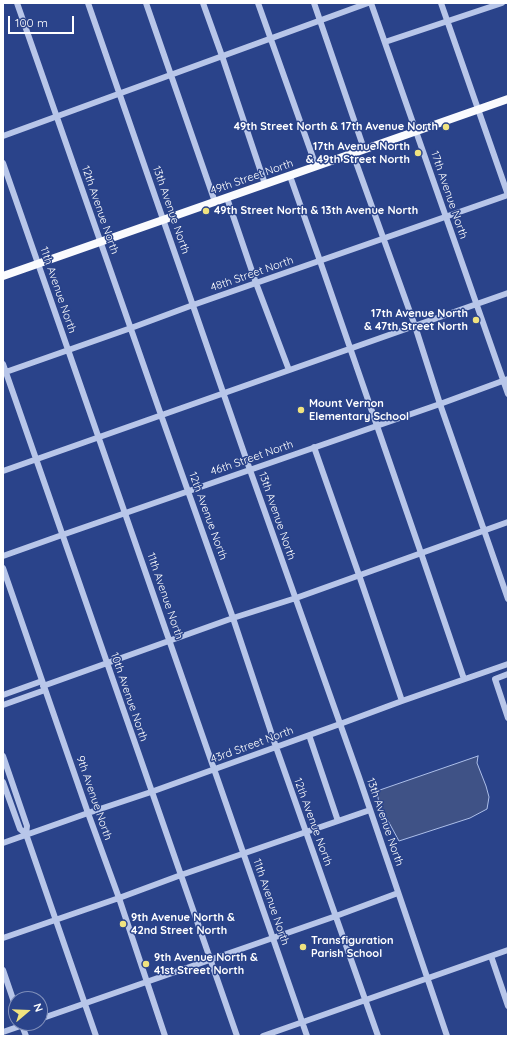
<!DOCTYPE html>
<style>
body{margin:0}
#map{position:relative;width:511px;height:1039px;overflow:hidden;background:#2a438a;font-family:Quicksand,sans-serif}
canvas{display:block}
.frame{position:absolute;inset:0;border:4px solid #fff;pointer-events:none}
.north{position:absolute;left:8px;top:991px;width:40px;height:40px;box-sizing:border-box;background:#2a438a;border:1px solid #7f8eb9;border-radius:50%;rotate:71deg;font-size:11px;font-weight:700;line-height:16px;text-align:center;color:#fff}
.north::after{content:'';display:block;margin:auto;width:14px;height:18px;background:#f0e37f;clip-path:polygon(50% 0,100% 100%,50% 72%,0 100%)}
.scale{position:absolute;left:8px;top:16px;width:66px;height:18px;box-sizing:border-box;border:2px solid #fff;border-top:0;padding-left:5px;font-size:12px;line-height:14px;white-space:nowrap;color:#fff;-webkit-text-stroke:3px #2a438a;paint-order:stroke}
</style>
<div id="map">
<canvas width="511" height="1039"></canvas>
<div class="frame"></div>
<div class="north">N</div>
<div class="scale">100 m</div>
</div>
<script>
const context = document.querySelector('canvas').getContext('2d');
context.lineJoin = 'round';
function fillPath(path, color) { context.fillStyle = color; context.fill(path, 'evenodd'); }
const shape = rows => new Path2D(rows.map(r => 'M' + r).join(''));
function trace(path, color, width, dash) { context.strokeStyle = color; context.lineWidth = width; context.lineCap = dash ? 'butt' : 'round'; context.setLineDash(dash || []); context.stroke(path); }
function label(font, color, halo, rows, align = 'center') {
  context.font = font + ' Quicksand,sans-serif'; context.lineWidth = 3; context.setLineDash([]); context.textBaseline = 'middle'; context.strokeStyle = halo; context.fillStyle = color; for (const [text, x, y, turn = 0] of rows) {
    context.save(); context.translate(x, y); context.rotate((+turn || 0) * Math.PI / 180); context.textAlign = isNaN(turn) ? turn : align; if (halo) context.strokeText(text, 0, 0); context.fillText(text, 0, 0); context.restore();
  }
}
const water = shape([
 [478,756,477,763,486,786,489,797,487,809,470,818,399,841,379,804,377,791,478,756]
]);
const minor = shape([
 [17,3,161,415,233,618,276,747,378,1036],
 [88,3,250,470,359,777,447,1036],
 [146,3,215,202],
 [203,3,222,56,265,184],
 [258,3,316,166],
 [314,3,364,149],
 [371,3,508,394],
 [441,3,508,195],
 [385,42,502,3],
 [3,136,368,3],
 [353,154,415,326,440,404,508,599],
 [3,163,307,1036],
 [290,176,320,261,421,553,464,679],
 [227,198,256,283,289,370],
 [3,364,237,1036],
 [3,373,131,328,193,305,508,195],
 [314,447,359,575,402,701],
 [3,471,508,293],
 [3,556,62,535,440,404,508,379],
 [3,568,88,813,119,898,165,1036],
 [508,674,495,679,508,718],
 [43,686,233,618,296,598,508,522],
 [3,695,42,681],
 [3,705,45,690],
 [309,735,338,821],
 [3,756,27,826,26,834,96,1036],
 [3,782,20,829,26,834],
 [3,843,88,813,151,792,340,724,402,701,508,664],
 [3,938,119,898,181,875,370,810],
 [491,956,508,1006],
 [3,970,16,1008],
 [40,1019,336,916,398,893],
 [21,1023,26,1036],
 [3,1032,29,1023],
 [263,1036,508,950]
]);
const major = shape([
 [3,276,508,99]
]);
const markers = [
 [446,127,4,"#f0e37f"],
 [418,153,4,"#f0e37f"],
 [206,211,4,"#f0e37f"],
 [476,320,4,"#f0e37f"],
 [301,410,4,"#f0e37f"],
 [123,924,4,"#f0e37f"],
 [303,947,4,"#f0e37f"],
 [146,964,4,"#f0e37f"]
];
const poiNames = [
 ["49th Street North & 17th Avenue North",438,127,"right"],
 ["17th Avenue North",410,147,"right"],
 ["& 49th Street North",410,160,"right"],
 ["49th Street North & 13th Avenue North",214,211],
 ["17th Avenue North",468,314,"right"],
 ["& 47th Street North",468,327,"right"],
 ["Mount Vernon",309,404],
 ["Elementary School",309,417],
 ["9th Avenue North &",131,918],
 ["42nd Street North",131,931],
 ["Transfiguration",311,941],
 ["Parish School",311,954],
 ["9th Avenue North &",154,958],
 ["41st Street North",154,971]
];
const streetNames = [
 ["49th Street North",252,177,-19],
 ["17th Avenue North",449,195,71],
 ["12th Avenue North",100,210,71],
 ["13th Avenue North",171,210,71],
 ["48th Street North",252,274,-19],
 ["11th Avenue North",58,290,71],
 ["46th Street North",252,458,-19],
 ["12th Avenue North",208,516,70],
 ["13th Avenue North",277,516,71],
 ["11th Avenue North",165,596,71],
 ["10th Avenue North",129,697,71],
 ["43rd Street North",252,745,-20],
 ["9th Avenue North",94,798,71],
 ["12th Avenue North",313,822,70],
 ["13th Avenue North",385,822,71],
 ["11th Avenue North",271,902,71]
];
fillPath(water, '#3f5286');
trace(water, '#adbfe9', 1);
trace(minor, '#b8c6e9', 6);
trace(major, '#fafbfe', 8);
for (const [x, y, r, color] of markers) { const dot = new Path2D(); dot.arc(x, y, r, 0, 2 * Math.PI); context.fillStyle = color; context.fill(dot); trace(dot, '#2a438a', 1.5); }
label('bold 11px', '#fff', '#2a438a', poiNames, 'left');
label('11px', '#fff', '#2a438a', streetNames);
</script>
